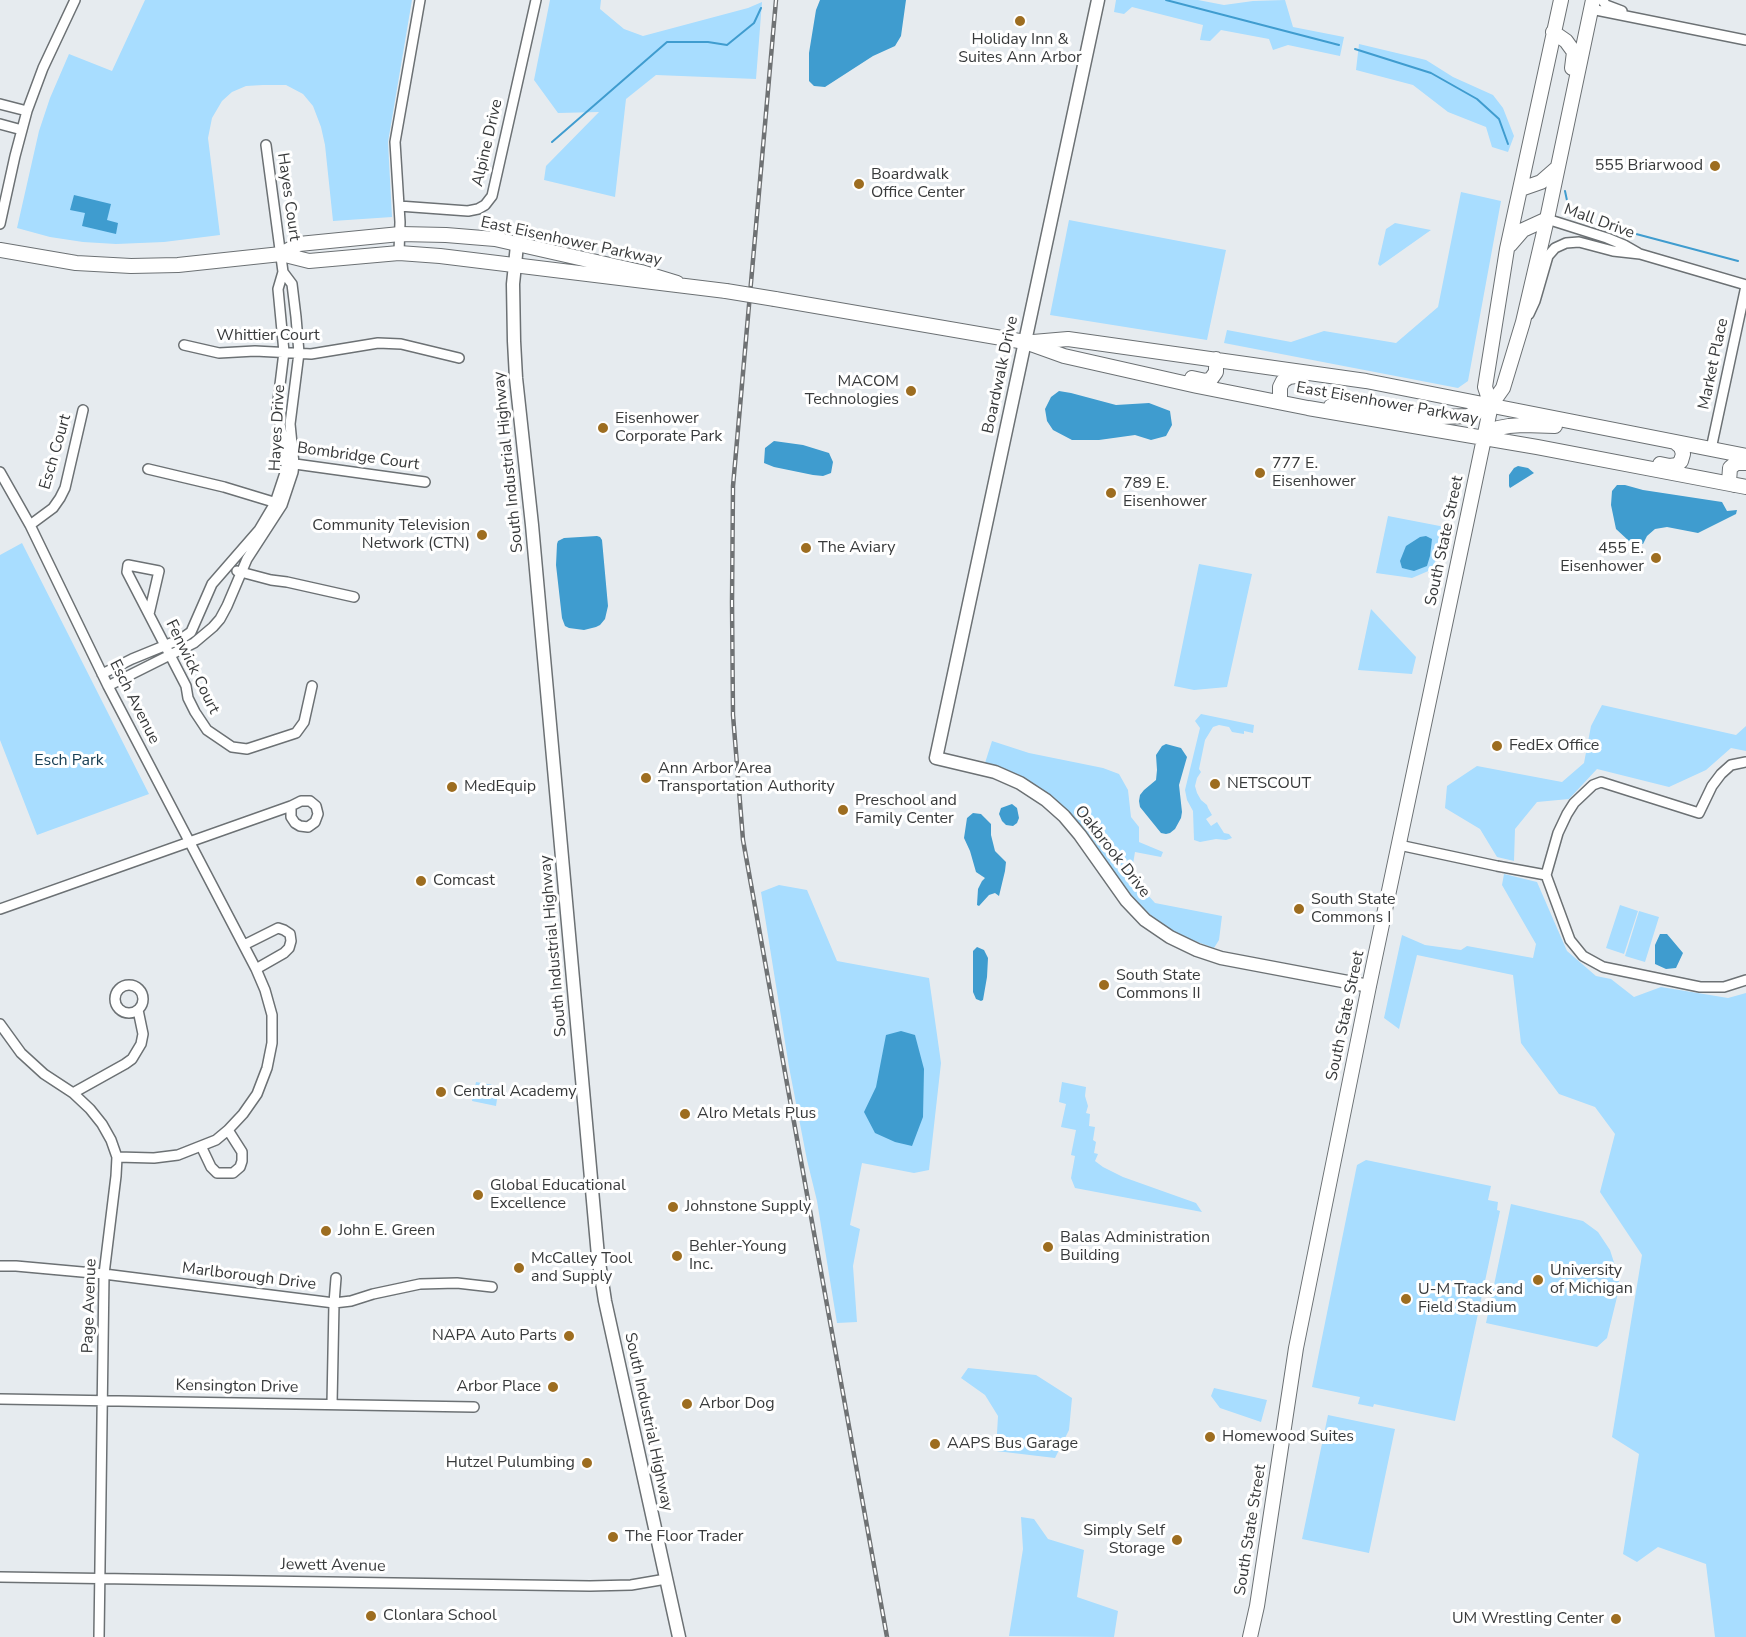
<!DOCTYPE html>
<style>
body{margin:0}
canvas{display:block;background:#e6ebef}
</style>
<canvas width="1746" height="1637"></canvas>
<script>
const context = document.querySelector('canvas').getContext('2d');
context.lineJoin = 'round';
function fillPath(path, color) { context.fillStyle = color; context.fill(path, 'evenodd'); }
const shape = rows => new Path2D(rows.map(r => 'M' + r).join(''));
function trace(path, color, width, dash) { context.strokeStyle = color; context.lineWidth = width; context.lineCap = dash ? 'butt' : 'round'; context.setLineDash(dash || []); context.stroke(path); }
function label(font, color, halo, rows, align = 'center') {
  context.font = font + ' "Nunito Sans",sans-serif'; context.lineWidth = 6; context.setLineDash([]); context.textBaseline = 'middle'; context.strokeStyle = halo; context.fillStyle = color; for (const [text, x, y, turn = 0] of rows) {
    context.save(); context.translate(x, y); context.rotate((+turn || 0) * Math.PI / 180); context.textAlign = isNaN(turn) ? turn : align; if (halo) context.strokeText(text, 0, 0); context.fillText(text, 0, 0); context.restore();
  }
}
const green = shape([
 [145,0,412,0,388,142,392,217,333,221,325,145,321,127,313,106,303,94,286,85,263,85,246,86,232,92,222,101,212,118,208,138,220,235,164,242,116,244,83,242,50,237,17,228,39,131,50,98,69,54,112,71],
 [550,0,601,0,600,9,624,29,643,36,748,8,762,2,756,79,656,75,626,99,615,197,544,180,546,166,599,112,558,113,534,80],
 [1116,0,1198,0,1224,5,1253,1,1285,0,1293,27,1344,37,1340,56,1288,45,1273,50,1269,39,1221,30,1210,41,1200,40,1203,25,1132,7,1124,14,1114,12],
 [1359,44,1426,60,1453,77,1493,95,1503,108,1514,136,1508,152,1492,147,1486,127,1448,112,1413,85,1356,70],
 [1461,192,1501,201,1468,381,1458,388,1224,343,1227,330,1291,342,1324,331,1396,343,1438,307],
 [1069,220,1226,250,1207,340,1050,315],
 [1395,223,1431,230,1380,266,1378,264,1386,229],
 [1388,516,1445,527,1433,569,1412,578,1376,573],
 [22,543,149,794,37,835,0,740,0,555],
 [1199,564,1252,574,1227,687,1194,690,1174,686],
 [1371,609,1416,657,1412,674,1358,670],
 [1602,705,1736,735,1746,726,1746,751,1731,748,1706,770,1669,787,1597,769,1569,799,1537,802,1515,829,1514,861,1497,857,1480,829,1445,808,1447,786,1477,766,1562,782,1584,763,1591,726],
 [1201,714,1254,725,1253,733,1244,731,1244,734,1232,732,1229,727,1219,725,1213,727,1205,740,1199,769,1201,772,1197,778,1195,786,1197,793,1201,800,1207,805,1208,808,1212,815,1206,819,1211,826,1217,822,1224,833,1229,834,1232,838,1226,840,1216,839,1200,842,1194,840,1193,811,1187,800,1185,790,1200,728,1195,721],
 [992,741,1029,753,1103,768,1119,774,1128,790,1131,817,1139,827,1139,842,1163,852,1161,857,1135,852,1131,876,1155,903,1222,916,1219,940,1214,948,1181,936,1156,920,1139,904,1121,883,1085,829,1062,805,1039,787,1005,769,985,763],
 [1504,874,1537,882,1567,951,1596,976,1611,979,1634,997,1661,987,1728,998,1746,993,1746,1637,1715,1637,1706,1564,1658,1547,1637,1562,1623,1554,1639,1454,1612,1437,1642,1255,1600,1192,1615,1134,1595,1107,1559,1094,1521,1043,1513,975,1417,955,1399,1029,1384,1018,1402,935,1425,945,1461,950,1467,946,1533,958,1536,944,1502,885],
 [779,885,807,890,837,961,929,978,941,1063,929,1170,914,1173,862,1163,850,1225,860,1229,853,1266,857,1322,837,1323,817,1201,807,1160,789,1067,761,892],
 [1620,905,1638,911,1624,954,1606,948],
 [1639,911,1659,917,1645,962,1625,956],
 [476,1082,499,1086,496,1106,472,1101],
 [1062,1082,1086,1087,1085,1096,1088,1106,1086,1113,1090,1114,1089,1126,1095,1127,1093,1140,1096,1142,1094,1153,1098,1154,1095,1161,1103,1167,1123,1177,1196,1203,1202,1212,1075,1188,1071,1178,1075,1156,1071,1155,1076,1130,1061,1127,1066,1104,1059,1102],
 [1366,1160,1491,1186,1488,1200,1498,1202,1497,1210,1500,1211,1455,1421,1374,1404,1373,1407,1358,1404,1360,1397,1312,1387,1357,1165],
 [1511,1204,1583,1221,1598,1232,1610,1250,1619,1278,1619,1289,1607,1338,1597,1347,1486,1323],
 [968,1368,1036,1375,1072,1398,1069,1430,1055,1458,996,1451,998,1416,985,1395,961,1378],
 [1214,1388,1267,1400,1261,1422,1220,1408,1211,1396],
 [1328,1415,1395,1429,1369,1553,1302,1539],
 [1021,1517,1034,1519,1048,1539,1084,1550,1077,1597,1118,1611,1114,1637,1009,1636,1023,1549]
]);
const water = shape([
 [820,0,906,0,901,36,895,46,873,56,825,87,814,86,809,81,809,53,816,10],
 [74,195,111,204,107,220,118,223,116,234,82,226,85,213,70,210],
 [1059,391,1071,393,1116,405,1149,403,1170,411,1172,425,1166,436,1151,440,1135,435,1099,440,1072,440,1053,430,1047,421,1045,409,1051,397],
 [774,441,803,445,829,453,833,462,831,473,823,476,813,475,774,467,764,463,765,448],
 [1518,466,1528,468,1534,473,1510,488,1509,486,1509,475,1514,468],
 [1617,485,1625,485,1643,490,1722,502,1727,511,1737,510,1736,514,1698,533,1667,527,1655,529,1647,536,1643,544,1629,541,1616,529,1611,505,1612,491],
 [597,536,600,537,602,540,608,606,605,619,600,625,596,627,584,630,569,628,565,626,562,618,556,565,557,544,558,541,564,538],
 [1426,536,1432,539,1430,556,1427,566,1414,571,1402,568,1400,561,1406,546,1420,537],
 [1166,744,1181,748,1187,757,1179,785,1182,812,1181,818,1175,829,1170,833,1166,834,1161,833,1140,807,1139,801,1140,795,1144,790,1156,780,1157,770,1156,755,1162,746],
 [1012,804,1017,808,1019,818,1017,823,1013,826,1006,825,1002,821,999,814,1001,808],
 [973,813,981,814,991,824,991,835,995,851,1006,862,1005,871,999,896,995,893,989,895,979,906,977,905,978,889,982,881,985,878,976,872,970,851,964,838,967,818],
 [1660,934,1667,934,1683,953,1676,968,1666,969,1655,964,1655,945],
 [977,947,984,950,988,958,987,977,983,1000,981,1001,976,999,973,992,973,951],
 [901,1031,915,1035,924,1069,923,1117,912,1146,895,1142,875,1133,864,1112,876,1087,886,1035]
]);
const stream = shape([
 [1166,0,1339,45],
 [1355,49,1431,73,1477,99,1499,119,1508,144],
 [552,142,667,42,708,42,727,45,754,23,761,8],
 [1565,191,1569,210,1578,217,1606,226,1738,261]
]);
const minor = shape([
 [1602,0,1606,5,1622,11],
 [1591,9,1746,40],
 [0,104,27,111],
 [0,124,22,130],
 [399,206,468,211,478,209,485,205,492,196,536,0],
 [1547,219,1607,238,1624,245,1638,253],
 [0,224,15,156,27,111,43,68,75,0],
 [399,253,400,222,395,142,420,0],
 [1529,314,1535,301,1548,256,1555,248,1566,243,1579,242,1613,251,1640,254,1746,285],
 [184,345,219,353,255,351,311,354,378,343,401,344,459,358],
 [1711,449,1746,286],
 [288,463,425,482],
 [148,469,224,487,280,504],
 [0,472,30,525,108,686,256,969,265,990,272,1015,272,1043,267,1068,257,1094,243,1114,228,1130,216,1140,178,1155,154,1158,117,1157],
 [30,525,53,508,60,498,65,488,83,410],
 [237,571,271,580,287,582,354,597],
 [149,614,159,571,128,565,127,572,186,686,188,698,195,712,207,730,232,747,247,749,296,733,304,722,312,686],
 [102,674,132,659,181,639,191,632,212,584,259,530,275,503,286,470,286,454,277,409,284,352,278,289,283,272,266,145],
 [108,686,194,643,213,627,220,619,227,606,247,559,282,505,293,472,294,464,290,424,299,353,296,317,292,284,283,272],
 [1746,762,1731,765,1721,774,1712,786,1699,813,1601,782,1593,785,1574,803,1567,814,1558,833,1546,875,1570,940,1583,956,1603,967,1700,987,1724,987,1746,980],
 [1399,845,1497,866,1546,875],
 [0,909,291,806,301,801,310,801,316,806,318,814,315,822,308,827,300,826,295,823,291,817,291,806],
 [244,945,278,928,284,930,290,934,291,941,289,948,284,953,256,969],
 '115 999a14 14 0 1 1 28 0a14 14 0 1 1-28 0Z',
 [0,1024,21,1053,44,1074,73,1093,90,1109,102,1124,111,1140,117,1157,116,1176,104,1274,99,1637],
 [73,1093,125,1064,132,1059,141,1044,143,1034,138,1010],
 [201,1146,211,1167,217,1173,233,1173,240,1167,242,1161,242,1152,228,1130],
 [0,1266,16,1266,104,1274,334,1303,351,1301,373,1294,420,1284,457,1283,492,1287],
 [0,1399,474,1407],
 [332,1404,334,1303,336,1278],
 [0,1577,590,1586,631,1585,666,1579]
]);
const tertiary = shape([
 [1098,0,936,758,995,772,1020,783,1046,800,1064,816,1080,835,1126,900,1145,920,1170,937,1197,950,1221,958,1369,986],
 [517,245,513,284,514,341,516,378,532,525,598,1256,605,1301,679,1637]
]);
const secondary = shape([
 [1553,32,1566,41,1574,52,1572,68],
 [1521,189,1541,182,1557,168],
 [1510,245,1523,230,1547,219],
 [0,250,76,263,131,266,178,265,281,254,299,244,400,234,446,235,495,239,641,272,677,283],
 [281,254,309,261,399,253,440,256,726,291],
 [775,299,1025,342,1064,356,1197,386,1308,408,1537,447,1746,487],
 [1033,342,1068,339,1366,381,1746,456],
 [1192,378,1206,381,1211,379,1216,372,1216,359],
 [1280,402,1280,387,1283,381,1289,377,1301,375],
 [1491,405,1485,387,1507,249,1561,0],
 [1331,406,1348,405,1413,415,1441,417,1468,416,1491,405],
 [1484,437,1498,428,1509,426,1523,425,1555,426],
 [1660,464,1670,466,1677,465,1681,461,1683,454,1681,447,1675,442],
 [1734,485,1729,482,1730,468,1736,463,1746,463],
 [1250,1637,1257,1606,1296,1348,1369,986,1455,577,1491,405,1503,388,1523,322,1547,219,1593,0]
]);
const rail = shape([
 [776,0,733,486,732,602,733,715,743,840,887,1637]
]);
const secondaryBridge = shape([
 [726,291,775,299]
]);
const markers = [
 [1020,21,6,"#9d6d20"],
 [1715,166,6,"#9d6d20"],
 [859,184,6,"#9d6d20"],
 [911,391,6,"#9d6d20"],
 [603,428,6,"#9d6d20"],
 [1260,473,6,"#9d6d20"],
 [1111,493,6,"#9d6d20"],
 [482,535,6,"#9d6d20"],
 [806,548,6,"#9d6d20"],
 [1656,558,6,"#9d6d20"],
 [1497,746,6,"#9d6d20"],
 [646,778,6,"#9d6d20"],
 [1215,784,6,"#9d6d20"],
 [452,787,6,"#9d6d20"],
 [843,810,6,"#9d6d20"],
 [421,881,6,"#9d6d20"],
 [1299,909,6,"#9d6d20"],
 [1104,985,6,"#9d6d20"],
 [441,1092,6,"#9d6d20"],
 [685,1114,6,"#9d6d20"],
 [478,1195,6,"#9d6d20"],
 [673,1207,6,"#9d6d20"],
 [326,1231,6,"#9d6d20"],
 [1048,1247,6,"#9d6d20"],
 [677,1256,6,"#9d6d20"],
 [519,1268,6,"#9d6d20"],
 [1538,1280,6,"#9d6d20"],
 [1406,1299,6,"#9d6d20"],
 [569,1336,6,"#9d6d20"],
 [553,1387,6,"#9d6d20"],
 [687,1404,6,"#9d6d20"],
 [1210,1437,6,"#9d6d20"],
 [935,1444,6,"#9d6d20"],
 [587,1463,6,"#9d6d20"],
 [613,1537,6,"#9d6d20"],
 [1177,1540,6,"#9d6d20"],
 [371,1616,6,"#9d6d20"],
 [1616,1619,6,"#9d6d20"]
];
const poiNames = [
 ["Holiday Inn &",1020,40,"center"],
 ["Suites Ann Arbor",1020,58,"center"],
 ["555 Briarwood",1703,166,"right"],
 ["Boardwalk",871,175],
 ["Office Center",871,193],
 ["MACOM",899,382,"right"],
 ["Technologies",899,400,"right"],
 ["Eisenhower",615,419],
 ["Corporate Park",615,437],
 ["777 E.",1272,464],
 ["Eisenhower",1272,482],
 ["789 E.",1123,484],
 ["Eisenhower",1123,502],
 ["Community Television",470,526,"right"],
 ["Network (CTN)",470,544,"right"],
 ["The Aviary",818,548],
 ["455 E.",1644,549,"right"],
 ["Eisenhower",1644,567,"right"],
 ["FedEx Office",1509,746],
 ["Ann Arbor Area",658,769],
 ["Transportation Authority",658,787],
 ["NETSCOUT",1227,784],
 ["MedEquip",464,787],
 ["Preschool and",855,801],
 ["Family Center",855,819],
 ["Comcast",433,881],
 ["South State",1311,900],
 ["Commons I",1311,918],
 ["South State",1116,976],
 ["Commons II",1116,994],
 ["Central Academy",453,1092],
 ["Alro Metals Plus",697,1114],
 ["Global Educational",490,1186],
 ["Excellence",490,1204],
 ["Johnstone Supply",685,1207],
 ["John E. Green",338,1231],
 ["Balas Administration",1060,1238],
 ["Building",1060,1256],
 ["Behler-Young",689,1247],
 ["Inc.",689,1265],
 ["McCalley Tool",531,1259],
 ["and Supply",531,1277],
 ["University",1550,1271],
 ["of Michigan",1550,1289],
 ["U-M Track and",1418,1290],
 ["Field Stadium",1418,1308],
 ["NAPA Auto Parts",557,1336,"right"],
 ["Arbor Place",541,1387,"right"],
 ["Arbor Dog",699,1404],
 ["Homewood Suites",1222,1437],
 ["AAPS Bus Garage",947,1444],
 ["Hutzel Pulumbing",575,1463,"right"],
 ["Simply Self",1165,1531,"right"],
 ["Storage",1165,1549,"right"],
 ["The Floor Trader",625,1537],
 ["Clonlara School",383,1616],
 ["UM Wrestling Center",1604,1619,"right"]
];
const streetNames = [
 ["Alpine Drive",488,143,-77],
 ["Hayes Court",288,197,82],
 ["Mall Drive",1599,222,20],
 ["East Eisenhower Parkway",571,242,12],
 ["Whittier Court",268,336],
 ["Market Place",1714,364,-78],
 ["Boardwalk Drive",1001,375,-78],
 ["East Eisenhower Parkway",1387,404,10],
 ["Hayes Drive",278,428,-87],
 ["Esch Court",56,452,-74],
 ["Bombridge Court",358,457,8],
 ["South Industrial Highway",509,462,-96],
 ["South State Street",1445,541,-78],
 ["Fenwick Court",192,667,64],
 ["Esch Avenue",134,702,63],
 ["Oakbrook Drive",1112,852,52],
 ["South Industrial Highway",554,946,-95],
 ["South State Street",1346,1016,-78],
 ["Marlborough Drive",249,1277,7],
 ["Page Avenue",90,1306,-88],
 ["Kensington Drive",237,1387,1],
 ["South Industrial Highway",648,1422,78],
 ["South State Street",1251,1530,-81],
 ["Jewett Avenue",333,1566,1]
];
const parkNames = [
 ["Esch Park",69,761]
];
fillPath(green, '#a8ddff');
fillPath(water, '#3f9ccf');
trace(stream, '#3f9ccf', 2);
trace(minor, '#6c7174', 12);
trace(tertiary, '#6c7174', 15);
trace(secondary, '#6c7174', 16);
trace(minor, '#fff', 9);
trace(tertiary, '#fff', 12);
trace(secondary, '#fff', 14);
trace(rail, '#6f7274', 4.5);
trace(rail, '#fff', 2, [7]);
trace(secondaryBridge, '#6c7174', 16, []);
trace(secondaryBridge, '#fff', 14);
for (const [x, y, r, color] of markers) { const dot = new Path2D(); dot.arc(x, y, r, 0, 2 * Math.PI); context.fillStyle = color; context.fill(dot); trace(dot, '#fff', 2); }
label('16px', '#383a3b', '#fff', poiNames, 'left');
label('16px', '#383a3b', '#fff', streetNames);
label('16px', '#194056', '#fff', parkNames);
</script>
